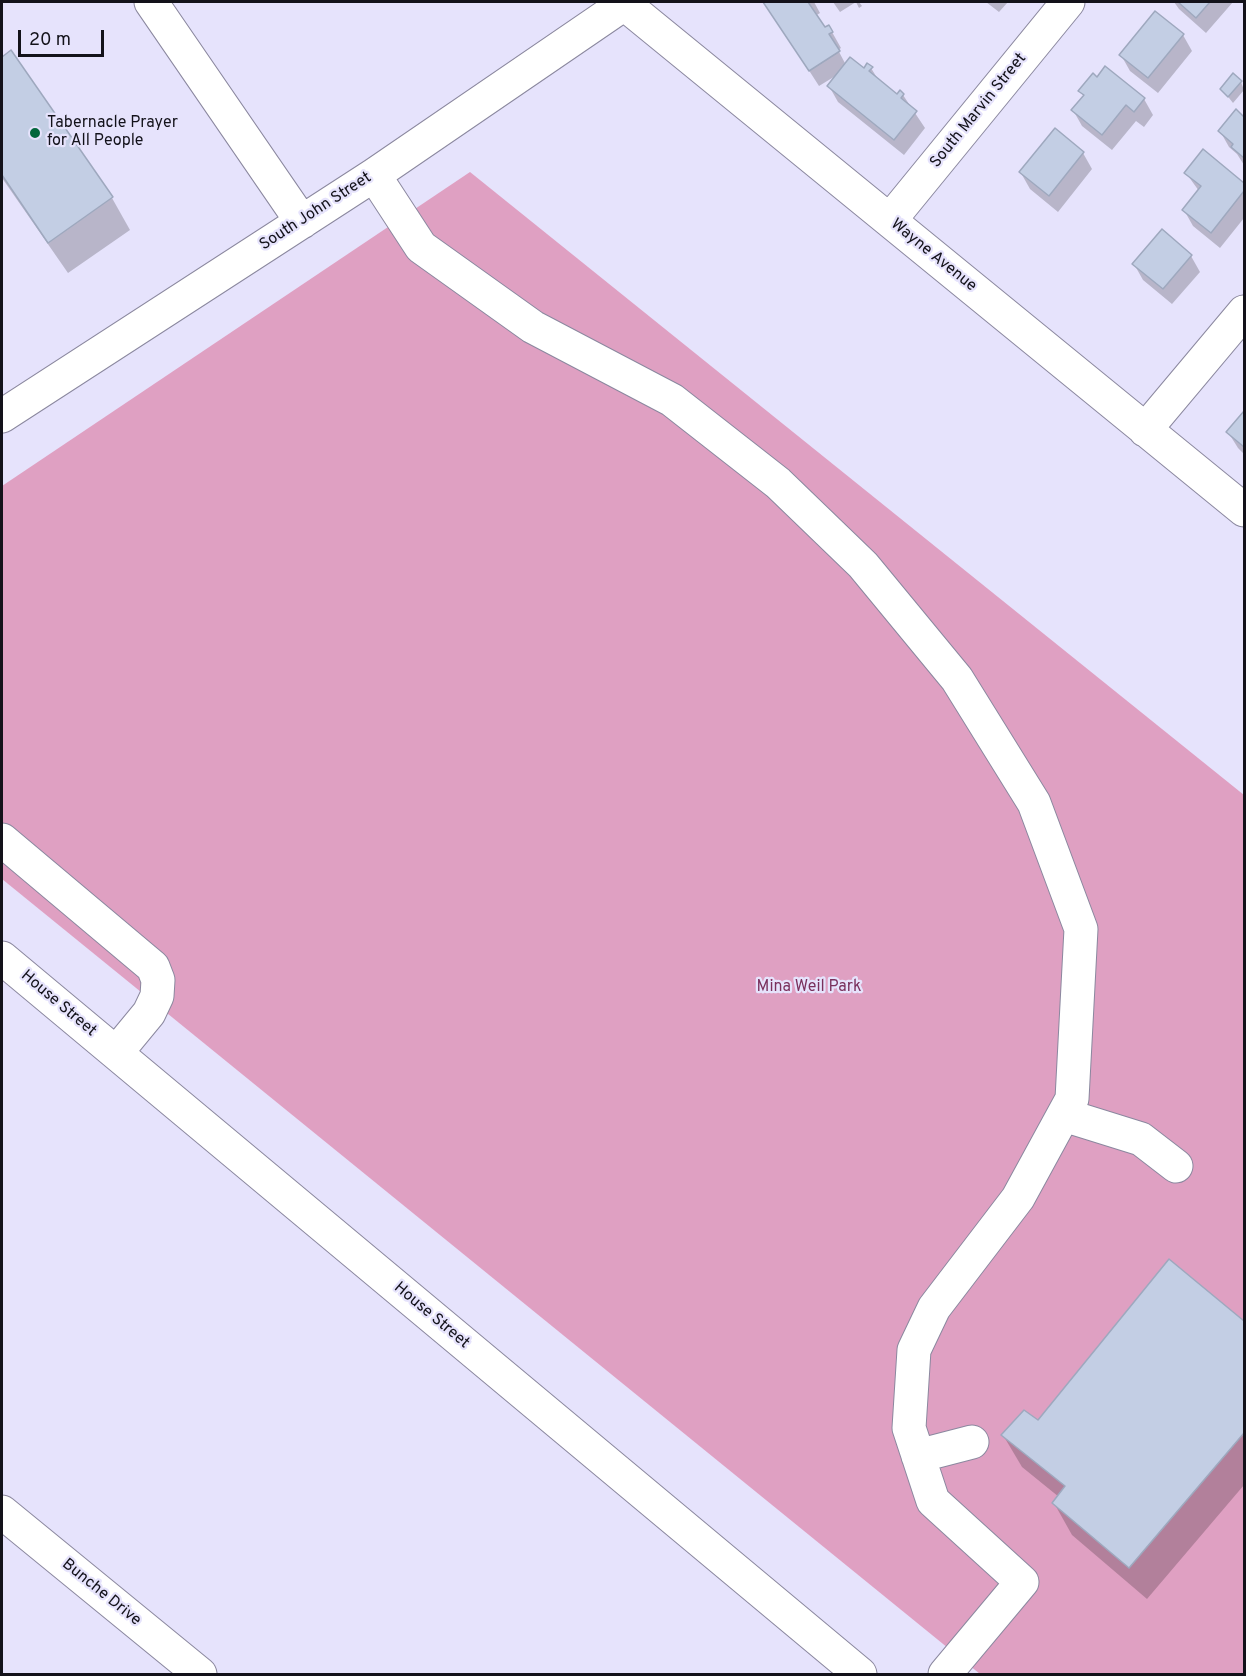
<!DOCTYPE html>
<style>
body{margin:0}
#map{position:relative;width:1246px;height:1676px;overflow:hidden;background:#e6e3fc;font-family:Overpass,sans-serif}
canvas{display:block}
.frame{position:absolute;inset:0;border:3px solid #13121a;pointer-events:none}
.scale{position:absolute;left:18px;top:30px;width:86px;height:27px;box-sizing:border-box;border:3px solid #13121a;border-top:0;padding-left:8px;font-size:18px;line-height:21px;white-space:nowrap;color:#13121a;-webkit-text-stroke:4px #e6e3fc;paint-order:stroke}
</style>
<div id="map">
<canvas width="1246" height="1676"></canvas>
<div class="frame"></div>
<div class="scale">20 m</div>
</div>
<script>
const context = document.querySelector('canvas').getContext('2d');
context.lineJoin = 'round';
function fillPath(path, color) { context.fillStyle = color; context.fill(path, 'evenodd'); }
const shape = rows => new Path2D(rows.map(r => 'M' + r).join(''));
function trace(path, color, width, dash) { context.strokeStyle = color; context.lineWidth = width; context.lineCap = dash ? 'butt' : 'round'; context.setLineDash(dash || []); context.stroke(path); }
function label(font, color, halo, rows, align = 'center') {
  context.font = font + ' Overpass,sans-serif'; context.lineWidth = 4.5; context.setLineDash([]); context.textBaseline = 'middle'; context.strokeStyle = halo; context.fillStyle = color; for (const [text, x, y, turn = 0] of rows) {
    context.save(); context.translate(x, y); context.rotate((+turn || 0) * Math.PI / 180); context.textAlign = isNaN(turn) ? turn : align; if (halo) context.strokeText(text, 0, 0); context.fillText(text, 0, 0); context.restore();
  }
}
const green = shape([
 [470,172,1244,795,1244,1674,980,1674,2,879,2,486]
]);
const shadow = shape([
 [765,2,814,2,820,13,815,16,825,29,832,32,841,48,838,50,846,65,864,70,871,68,879,81,897,96,900,92,903,95,925,128,904,155,838,102,829,86,837,75,819,86],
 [833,2,859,2,862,6,859,8,856,2,840,12],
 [986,2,1008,2,999,12],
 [1174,2,1233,2,1206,33,1179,9],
 [1183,35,1192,51,1158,93,1130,71,1121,55],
 [11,52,112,198,130,230,68,273,2,178,2,58],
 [1241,82,1244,90,1233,103,1222,89],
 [1080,91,1144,99,1153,115,1144,127,1136,121,1112,150,1082,126,1073,110,1084,97],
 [1236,111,1244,119,1244,165,1237,154,1229,147,1220,131],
 [1055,130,1083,153,1092,169,1058,212,1030,189,1021,173],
 [1203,151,1244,185,1244,218,1220,248,1193,226,1184,210,1199,191,1186,173],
 [1191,256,1200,272,1172,304,1143,280,1134,264],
 [1244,413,1244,454,1238,448,1228,432],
 [1170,1261,1244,1323,1244,1485,1147,1599,1072,1535,1054,1503,1059,1497,1022,1467,1003,1435,1038,1422]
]);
const building = shape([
 [763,2,808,2,825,27,829,25,833,32,829,34,840,51,809,71,763,2],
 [1178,2,1210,2,1196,18,1178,2],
 [1155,11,1184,34,1148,78,1119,55,1155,11],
 [11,50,113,197,48,243,2,175,2,57,11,50],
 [850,57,864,68,867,63,873,67,869,71,897,94,900,90,904,94,901,98,917,111,894,140,827,86,850,57],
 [1105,66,1145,98,1134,112,1126,105,1102,135,1071,110,1084,95,1078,91,1093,73,1097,77,1105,66],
 [1233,73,1242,81,1228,97,1220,89,1233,73],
 [1236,109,1244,117,1244,158,1231,147,1233,144,1218,131,1236,109],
 [1055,128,1084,152,1049,196,1019,172,1055,128],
 [1203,149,1244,183,1244,191,1211,233,1182,210,1201,186,1184,173,1203,149],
 [1162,229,1192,255,1163,289,1132,264,1162,229],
 [1244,411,1244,447,1226,432,1244,411],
 [1169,1259,1244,1321,1244,1433,1129,1568,1052,1503,1065,1486,1001,1435,1024,1410,1038,1420,1169,1259]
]);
const minor = shape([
 [151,2,302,222],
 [622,2,1244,510],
 [374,175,421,247,533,327,672,400,778,483,863,565,957,679,1034,803,1081,929,1072,1099,1018,1198,934,1308,914,1350,909,1428,933,1501,1022,1582,945,1674],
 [890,220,1068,2],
 [2,416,374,175,627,2],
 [1145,430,1244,312],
 [2,840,153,967,158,980,157,996,149,1013,116,1053],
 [2,958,860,1674],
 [1064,1115,1141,1139,1176,1166],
 [918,1456,972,1442],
 [2,1512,200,1674]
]);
const markers = [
 [35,133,6,"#03673c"]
];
const streetNames = [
 ["South Marvin Street",979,111,-51],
 ["South John Street",316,212,-33],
 ["Wayne Avenue",933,256,39],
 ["House Street",58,1004,40],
 ["House Street",431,1316,40],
 ["Bunche Drive",101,1593,39]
];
const poiNames = [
 ["Tabernacle Prayer",47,124],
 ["for All People",47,142]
];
const parkNames = [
 ["Mina Weil Park",809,988]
];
fillPath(green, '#dfa0c2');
fillPath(shadow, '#0003');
fillPath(building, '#c3cee4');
trace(building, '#9ea8be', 1.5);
trace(minor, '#8b889f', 35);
trace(minor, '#fff', 33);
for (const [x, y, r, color] of markers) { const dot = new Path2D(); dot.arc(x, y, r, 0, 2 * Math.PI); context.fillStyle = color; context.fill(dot); trace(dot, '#e6e3fc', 2); }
label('16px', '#13121a', '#e6e3fc', streetNames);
label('16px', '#13121a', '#e6e3fc', poiNames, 'left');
label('16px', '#7a305d', '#e6e3fc', parkNames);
</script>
